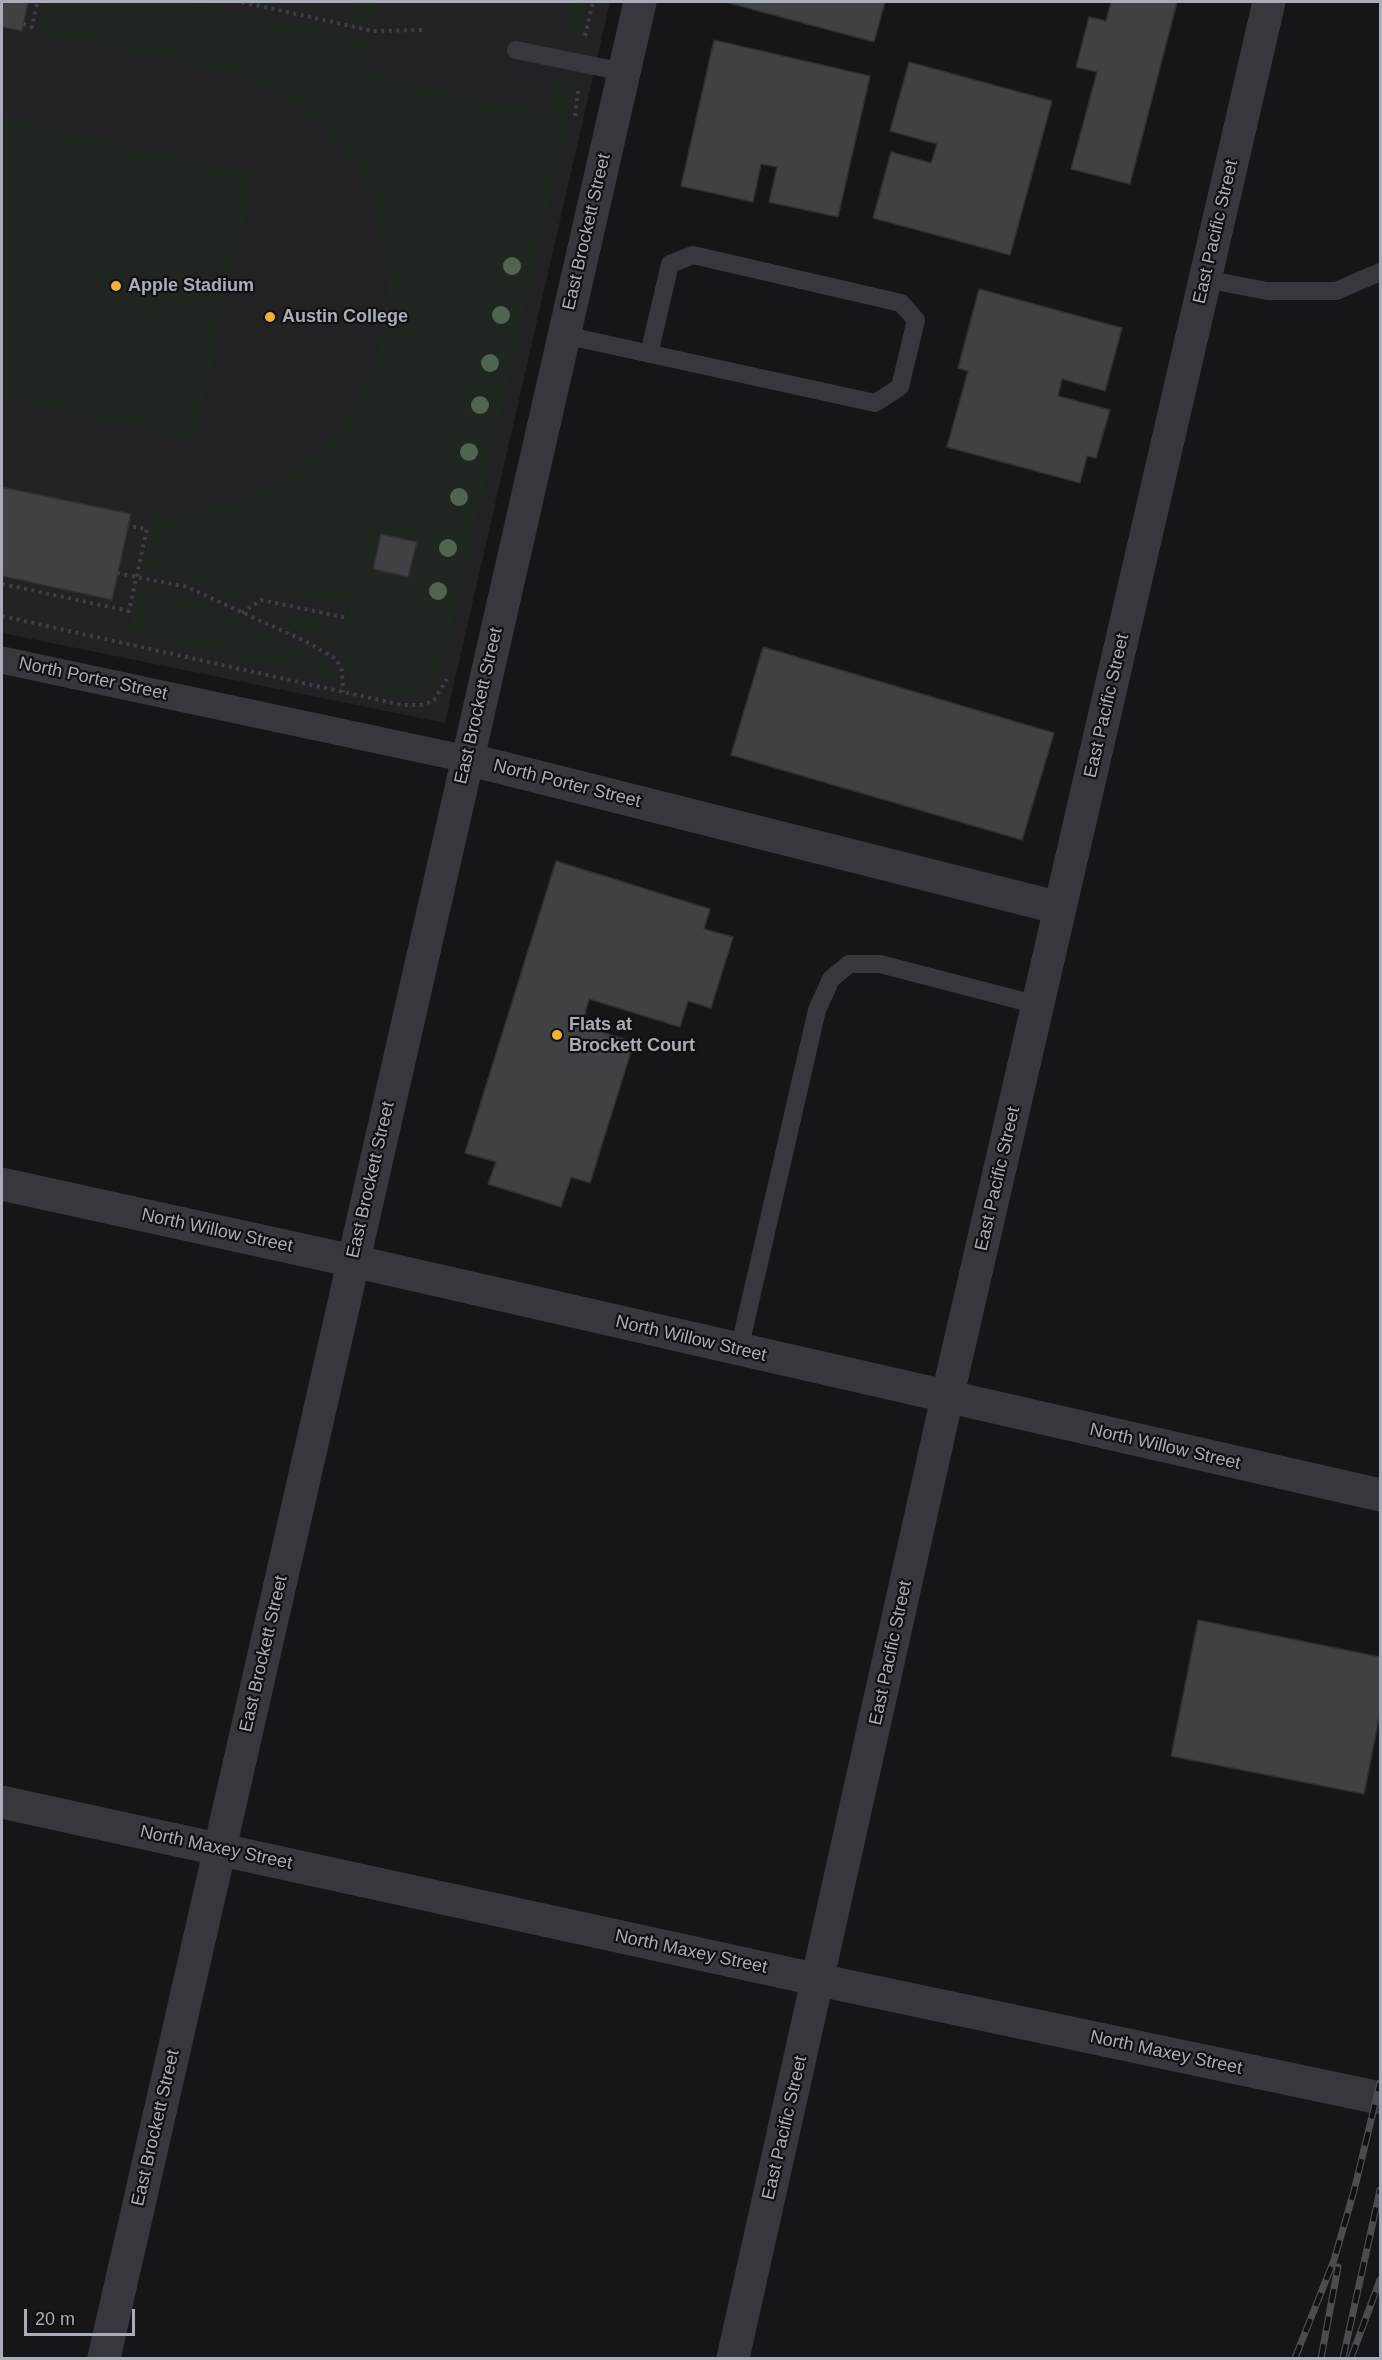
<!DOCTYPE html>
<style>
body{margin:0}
#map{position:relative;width:1382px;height:2360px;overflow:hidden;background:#161618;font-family:Helvetica,sans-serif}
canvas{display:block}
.frame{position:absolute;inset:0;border:3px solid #a8adb8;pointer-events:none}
.scale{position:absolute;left:24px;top:2309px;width:111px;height:27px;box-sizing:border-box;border:3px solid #a8adb8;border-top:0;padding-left:8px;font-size:18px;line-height:21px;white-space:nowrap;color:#a8adb8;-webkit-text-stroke:4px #111113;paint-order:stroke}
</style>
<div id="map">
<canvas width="1382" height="2360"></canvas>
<div class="frame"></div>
<div class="scale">20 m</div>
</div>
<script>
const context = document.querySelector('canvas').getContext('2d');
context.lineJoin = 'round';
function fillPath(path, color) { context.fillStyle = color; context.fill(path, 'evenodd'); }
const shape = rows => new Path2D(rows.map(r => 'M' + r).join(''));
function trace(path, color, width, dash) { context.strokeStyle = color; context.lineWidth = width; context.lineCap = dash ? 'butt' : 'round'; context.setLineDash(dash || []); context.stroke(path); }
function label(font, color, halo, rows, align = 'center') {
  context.font = font + ' Helvetica,sans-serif'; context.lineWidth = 4.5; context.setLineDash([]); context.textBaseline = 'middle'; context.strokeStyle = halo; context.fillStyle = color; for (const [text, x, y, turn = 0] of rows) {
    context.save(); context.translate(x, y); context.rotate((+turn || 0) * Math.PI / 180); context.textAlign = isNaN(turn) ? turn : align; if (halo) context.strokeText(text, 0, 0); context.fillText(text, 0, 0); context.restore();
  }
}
const built = shape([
 [2,2,610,2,445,723,2,633]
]);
const green = shape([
 [46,2,193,2,372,41,366,72,548,115,555,84,560,77,575,75,575,89,446,654,438,677,427,690,396,693,353,684,347,662,330,643,258,613,264,610,346,627,351,606,258,588,239,600,196,579,142,569,154,516,189,514,226,506,246,499,276,483,314,454,332,436,359,398,377,357,383,333,388,285,379,220,374,201,355,166,329,133,300,108,242,77,145,54,39,35],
 [352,2,380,2,377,16,368,23,348,19],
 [573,2,589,2,578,42,567,31],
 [2,118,255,174,195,441,2,398],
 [138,586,194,597,250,628,318,656,331,669,336,680,128,633]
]);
const building = shape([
 [2,2,28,2,22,31,2,27,2,2],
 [725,2,885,2,874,42,725,2],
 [1111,2,1177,2,1130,184,1071,169,1097,72,1076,67,1089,17,1106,21,1111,2],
 [714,40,870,76,838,217,769,202,777,167,761,164,753,202,681,186,714,40],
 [909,62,1052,101,1010,255,873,218,891,152,931,163,937,144,890,131,909,62],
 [979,289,1122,328,1105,391,1062,379,1058,396,1110,410,1096,458,1087,456,1080,483,947,447,968,371,958,368,979,289],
 [2,487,131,514,112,600,2,576,2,487],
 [381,534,417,542,408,577,373,569,381,534],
 [763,647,1054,733,1022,840,731,755,763,647],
 [556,861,710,909,704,929,733,937,711,1008,688,1001,680,1027,589,999,582,1026,634,1042,590,1183,571,1177,561,1207,488,1184,496,1162,465,1153,556,861],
 [1198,1620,1380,1657,1380,1713,1364,1794,1171,1756,1198,1620]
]);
const path = shape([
 [242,2,373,31,425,30],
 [23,24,32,27,37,2],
 [585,36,593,2],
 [575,116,578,91],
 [117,573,187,587,307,642,336,659,342,671,343,692],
 [2,584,129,611,147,529,128,526],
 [242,613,261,600,348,618],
 [2,616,402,705,423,705,434,700,447,679]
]);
const service = shape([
 [516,50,624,72],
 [1205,279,1267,291,1336,291,1380,272],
 [564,335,875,403,900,387,916,320,901,303,693,255,670,264,649,354],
 [739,1350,817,1010,831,979,849,964,880,964,1038,1005]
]);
const pedestrian = shape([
 [2,660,467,759]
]);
const minor = shape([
 [467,759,1060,908],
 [2,1184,353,1261,1380,1495],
 [2,1802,819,1980,1380,2098],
 [733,2358,947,1398,1269,2]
]);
const tertiary = shape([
 [104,2358,640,2]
]);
const rail = shape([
 [1295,2358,1334,2260,1354,2191,1380,2083],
 [1321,2358,1338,2267],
 [1343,2358,1380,2190],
 [1351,2358,1380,2280]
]);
const trees = [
 [512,266],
 [501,315],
 [490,363],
 [480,405],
 [469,452],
 [459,497],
 [448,548],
 [438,591]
];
const markers = [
 [116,286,6,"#f2b134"],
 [270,317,6,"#f2b134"],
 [557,1035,6,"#f2b134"]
];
const streetNames = [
 ["East Brockett Street",587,232,-77],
 ["East Pacific Street",1216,232,-77],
 ["North Porter Street",93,679,12],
 ["East Brockett Street",479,706,-77],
 ["East Pacific Street",1107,706,-77],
 ["North Porter Street",567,784,14],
 ["East Pacific Street",998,1179,-77],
 ["East Brockett Street",371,1180,-77],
 ["North Willow Street",217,1231,12],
 ["North Willow Street",691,1339,13],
 ["North Willow Street",1165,1447,13],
 ["East Pacific Street",891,1653,-78],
 ["East Brockett Street",264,1654,-77],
 ["North Maxey Street",216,1848,12],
 ["North Maxey Street",691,1952,12],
 ["North Maxey Street",1166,2053,12],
 ["East Brockett Street",156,2128,-77],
 ["East Pacific Street",785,2128,-77]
];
const poiNames = [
 ["Apple Stadium",128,286],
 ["Austin College",282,317],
 ["Flats at",569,1025],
 ["Brockett Court",569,1046]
];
fillPath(built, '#222225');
fillPath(green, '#1e261f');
fillPath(building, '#404145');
trace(building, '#303034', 1.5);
trace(path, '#3d3f44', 4, [3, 4.5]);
trace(service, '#37383d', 18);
trace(pedestrian, '#37383d', 27);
trace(minor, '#37383d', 33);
trace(tertiary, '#37383d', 33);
trace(rail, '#4a4c52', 7);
trace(rail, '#111113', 4.5, [14]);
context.fillStyle = '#506452';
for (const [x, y] of trees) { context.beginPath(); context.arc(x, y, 9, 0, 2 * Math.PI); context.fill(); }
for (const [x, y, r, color] of markers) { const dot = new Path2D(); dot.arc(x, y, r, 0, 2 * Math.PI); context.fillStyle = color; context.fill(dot); trace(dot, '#111113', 2); }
label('18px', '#a8adb8', '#111113', streetNames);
label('bold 18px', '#a8adb8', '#111113', poiNames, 'left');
</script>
